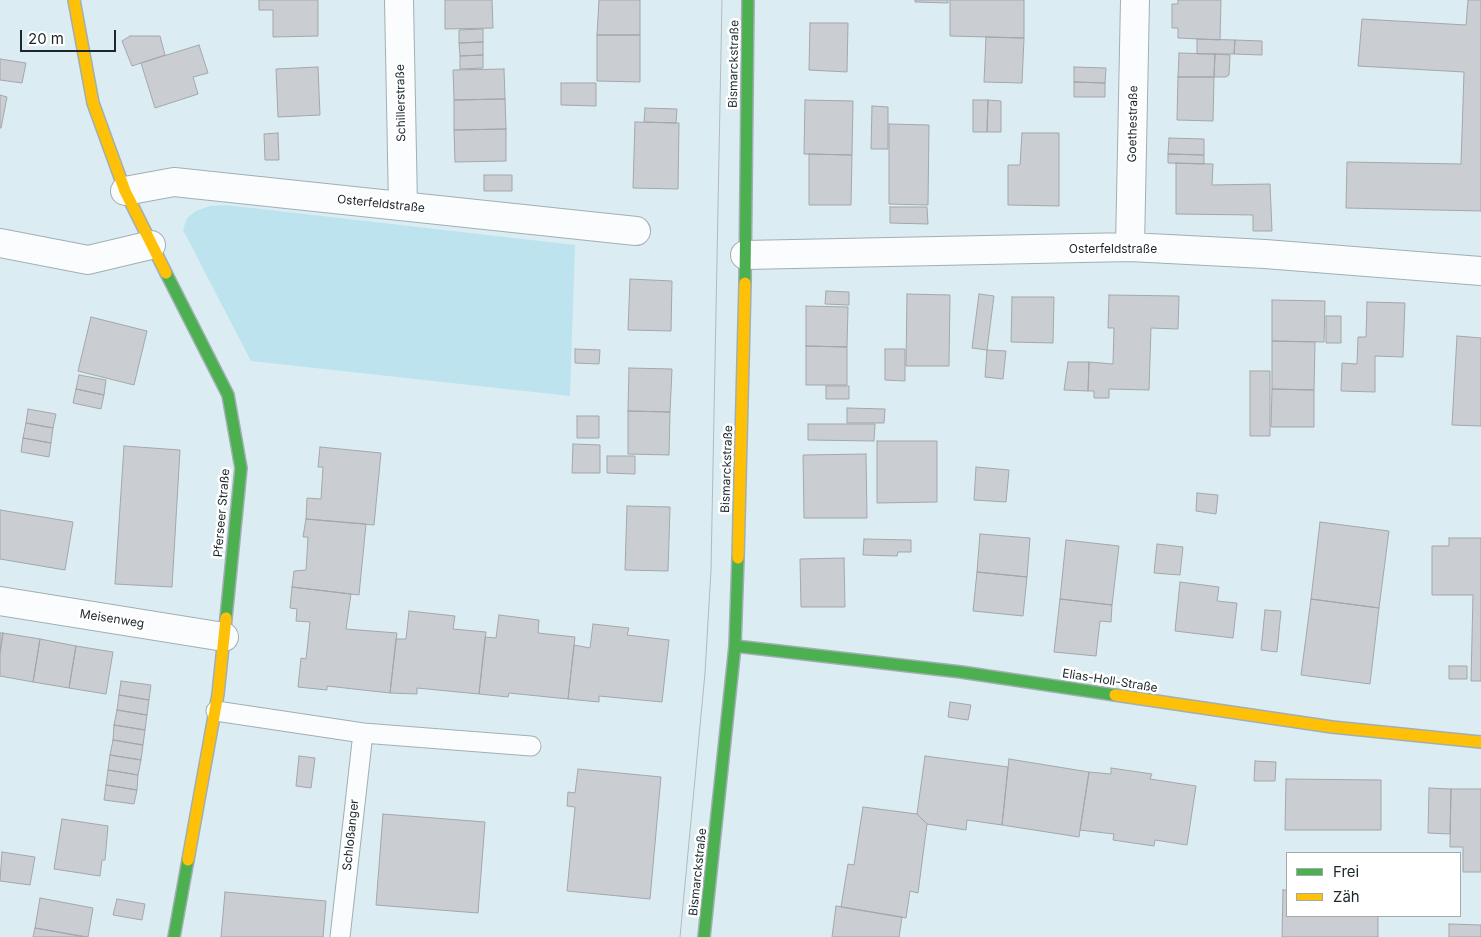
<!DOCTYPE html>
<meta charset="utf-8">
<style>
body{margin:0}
#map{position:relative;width:1481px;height:937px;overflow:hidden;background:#dbedf2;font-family:Inter,sans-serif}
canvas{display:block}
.legend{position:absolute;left:1286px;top:852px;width:175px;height:65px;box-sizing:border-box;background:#fff;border:1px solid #a4a9aa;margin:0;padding:6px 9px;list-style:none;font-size:15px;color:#1b272b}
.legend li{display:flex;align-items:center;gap:10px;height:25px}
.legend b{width:25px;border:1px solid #a4a9aa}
.scale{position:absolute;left:20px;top:30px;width:96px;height:22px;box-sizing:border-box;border:2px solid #1b272b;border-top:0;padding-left:6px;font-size:15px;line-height:18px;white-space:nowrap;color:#1b272b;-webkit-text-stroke:4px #fff;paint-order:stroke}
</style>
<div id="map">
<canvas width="1481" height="937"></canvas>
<ul class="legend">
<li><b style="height:6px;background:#4caf50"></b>Frei</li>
<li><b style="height:6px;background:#ffc107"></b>Zäh</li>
</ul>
<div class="scale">20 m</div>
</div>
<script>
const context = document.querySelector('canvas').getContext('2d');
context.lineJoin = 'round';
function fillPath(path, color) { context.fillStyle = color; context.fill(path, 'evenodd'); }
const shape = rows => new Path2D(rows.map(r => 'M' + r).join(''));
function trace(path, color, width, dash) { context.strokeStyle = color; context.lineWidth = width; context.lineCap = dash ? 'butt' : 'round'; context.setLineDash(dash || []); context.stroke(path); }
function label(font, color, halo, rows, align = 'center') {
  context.font = font + ' Inter,sans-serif'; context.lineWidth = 5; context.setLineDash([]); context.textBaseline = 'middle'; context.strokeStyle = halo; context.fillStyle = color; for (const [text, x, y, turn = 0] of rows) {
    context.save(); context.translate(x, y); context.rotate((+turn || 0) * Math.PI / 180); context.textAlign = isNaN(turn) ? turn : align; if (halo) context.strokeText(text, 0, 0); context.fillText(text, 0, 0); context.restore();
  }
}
const green = shape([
 [226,205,575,245,570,396,251,361,183,230,187,218,196,211,210,206]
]);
const building = shape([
 [259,0,318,0,318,36,273,37,273,10,259,10,259,0],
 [445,0,492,0,493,28,445,29,445,0],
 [599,0,640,0,640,35,597,35,599,0],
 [915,0,948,0,948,3,915,2,915,0],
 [950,0,1024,0,1024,38,950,36,950,0],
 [1178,0,1221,0,1220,40,1178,38,1178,28,1172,28,1172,4,1178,4,1178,0],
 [1468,0,1481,0,1481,211,1346,208,1347,162,1461,164,1464,72,1358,66,1362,19,1466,25,1468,0],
 [810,23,848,23,847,72,809,70,810,23],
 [483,29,483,42,459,43,459,30,483,29],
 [597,35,640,35,640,82,597,81,597,35],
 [130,36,160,36,165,55,132,66,122,41,130,36],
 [986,37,1024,38,1022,83,984,82,986,37],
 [1197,39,1235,40,1234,54,1197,54,1197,39],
 [1235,40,1262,41,1262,55,1234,54,1235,40],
 [483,42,483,55,460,56,459,43,483,42],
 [199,45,208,73,193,77,198,94,155,108,141,63,199,45],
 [1179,53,1215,54,1214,77,1178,77,1179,53],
 [1215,54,1230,55,1229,75,1226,77,1214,77,1215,54],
 [483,55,483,68,460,69,460,56,483,55],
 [0,59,26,63,22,83,0,80,0,59],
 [318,67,320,115,278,117,276,69,318,67],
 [1074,67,1106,68,1105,83,1074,82,1074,67],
 [504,69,505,99,454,100,453,70,504,69],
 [1178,77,1214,77,1213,121,1177,120,1178,77],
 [1074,82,1105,83,1105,97,1074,97,1074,82],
 [561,83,596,83,596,106,561,105,561,83],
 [0,95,7,97,1,128,0,128,0,95],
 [505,99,506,129,454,130,454,100,505,99],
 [805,100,853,101,852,155,804,154,805,100],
 [973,100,988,100,987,132,973,132,973,100],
 [988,100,1001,101,1001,132,987,132,988,100],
 [872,106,888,107,888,149,871,149,872,106],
 [645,108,677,109,676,123,644,122,645,108],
 [635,122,679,123,678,189,633,188,635,122],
 [889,124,929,125,928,205,889,204,889,124],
 [506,129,506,161,455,162,454,130,506,129],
 [278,133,279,160,265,160,264,134,278,133],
 [1022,133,1059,133,1059,206,1008,205,1008,165,1020,165,1022,133],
 [1169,138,1204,139,1204,155,1168,154,1169,138],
 [809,154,852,155,851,205,809,205,809,154],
 [1168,154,1204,155,1204,164,1168,163,1168,154],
 [1176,163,1213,164,1212,185,1270,184,1272,231,1253,231,1253,215,1176,214,1176,163],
 [484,175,512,175,512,191,484,191,484,175],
 [890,207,927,207,928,224,890,223,890,207],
 [630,279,672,281,671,331,628,330,630,279],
 [826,291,849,292,849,305,825,304,826,291],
 [907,294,950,295,949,366,906,366,907,294],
 [979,294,994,296,987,350,972,348,979,294],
 [1109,295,1179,296,1178,329,1151,328,1149,390,1109,389,1109,398,1094,398,1094,391,1088,391,1089,362,1113,364,1114,328,1108,328,1109,295],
 [1012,297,1054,297,1053,343,1011,342,1012,297],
 [1272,300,1325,301,1324,342,1272,341,1272,300],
 [1367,302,1405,303,1403,357,1375,356,1375,392,1341,391,1342,363,1357,364,1358,337,1366,337,1367,302],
 [806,306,848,307,847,347,806,346,806,306],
 [1326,316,1341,316,1341,343,1326,343,1326,316],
 [91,317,147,331,134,385,78,371,91,317],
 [1457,336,1481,338,1481,426,1452,425,1457,336],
 [1272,341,1315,342,1314,390,1272,389,1272,341],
 [806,346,847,347,847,385,806,385,806,346],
 [575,349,600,350,599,364,575,363,575,349],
 [885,349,905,349,905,381,885,380,885,349],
 [987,350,1006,351,1003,379,985,377,987,350],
 [1068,362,1089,362,1088,391,1064,390,1068,362],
 [629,368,672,369,670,412,628,411,629,368],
 [1250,371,1270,371,1270,436,1250,436,1250,371],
 [79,375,106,380,104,395,76,389,79,375],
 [826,386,849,386,849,399,826,399,826,386],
 [76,389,104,395,101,409,73,403,76,389],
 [1272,389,1314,390,1314,427,1271,427,1272,389],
 [847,408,885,409,884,423,847,423,847,408],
 [28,409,56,414,53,428,26,423,28,409],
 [628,411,670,412,669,455,628,454,628,411],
 [577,416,599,416,599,438,577,438,577,416],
 [26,423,53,428,51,443,23,438,26,423],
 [808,424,875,424,874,441,808,440,808,424],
 [23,438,51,443,49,457,21,452,23,438],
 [877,441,937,441,937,502,877,503,877,441],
 [573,444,600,445,600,473,572,473,573,444],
 [124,446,180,450,172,587,115,584,124,446],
 [320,447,381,453,374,525,306,519,307,498,321,499,323,467,318,467,320,447],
 [866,454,867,518,804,518,803,455,866,454],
 [607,456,635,456,635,474,607,473,607,456],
 [976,467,1009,470,1006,502,974,500,976,467],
 [1197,493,1218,495,1216,514,1196,511,1197,493],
 [627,506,670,507,668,571,625,570,627,506],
 [0,510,73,522,65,570,0,559,0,510],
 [306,519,366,524,359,595,292,587,294,571,306,570,308,537,303,537,306,519],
 [1320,522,1389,531,1379,608,1311,599,1320,522],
 [980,534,1030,538,1027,577,977,572,980,534],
 [1449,538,1481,538,1481,681,1471,681,1473,595,1432,595,1432,546,1449,546,1449,538],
 [864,539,911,540,911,552,898,552,897,556,863,555,864,539],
 [1066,540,1119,546,1112,605,1060,599,1066,540],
 [1157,544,1183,547,1180,575,1154,573,1157,544],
 [844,558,845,607,801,607,800,559,844,558],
 [977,572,1027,577,1023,616,973,611,977,572],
 [1180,582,1219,587,1217,601,1237,603,1233,638,1175,631,1180,582],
 [292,587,351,594,346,629,397,633,390,693,327,686,327,690,298,687,301,658,306,659,310,622,296,621,297,609,290,608,292,587],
 [1060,599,1112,605,1111,622,1100,621,1096,656,1054,652,1060,599],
 [1311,599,1379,608,1370,684,1301,675,1311,599],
 [1265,610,1281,611,1277,652,1261,650,1265,610],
 [409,611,455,616,453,629,486,632,479,694,417,688,417,694,390,693,396,639,406,639,409,611],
 [499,615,539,620,538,633,575,637,568,699,509,693,508,697,479,694,485,637,496,638,499,615],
 [593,624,629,628,627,635,669,640,662,702,599,696,599,702,568,699,574,645,590,648,593,624],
 [0,633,3,633,0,653,0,633],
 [3,633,40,639,33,682,0,676,0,653,3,633],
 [40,639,76,646,69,688,33,682,40,639],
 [76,646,113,652,106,694,69,688,76,646],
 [1449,666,1467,666,1467,679,1449,679,1449,666],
 [121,681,151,685,149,700,119,695,121,681],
 [119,695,149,700,147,715,117,710,119,695],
 [950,702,971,705,968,720,948,717,950,702],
 [117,710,147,715,145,730,114,725,117,710],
 [114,725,145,730,143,745,113,740,114,725],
 [113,740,143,745,141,760,110,755,113,740],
 [110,755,141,760,138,775,108,770,110,755],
 [299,756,315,758,311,788,296,786,299,756],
 [925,756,1008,767,1002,825,967,820,966,830,927,824,917,814,925,756],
 [1009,759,1089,772,1079,837,1002,825,1009,759],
 [1255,761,1276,762,1275,781,1254,781,1255,761],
 [1111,768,1152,774,1150,779,1196,786,1187,845,1155,840,1154,846,1113,840,1114,834,1080,830,1089,772,1111,774,1111,768],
 [578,769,661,777,650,899,567,891,575,807,567,806,568,792,575,793,578,769],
 [108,770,138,775,137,790,106,785,108,770],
 [1286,779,1381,780,1381,830,1285,830,1286,779],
 [106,785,137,790,134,804,104,800,106,785],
 [1429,788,1451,789,1450,834,1428,833,1429,788],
 [1451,789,1481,789,1481,872,1463,872,1463,847,1450,847,1451,789],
 [863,807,917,814,927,824,918,893,910,891,906,918,841,907,848,864,854,865,863,807],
 [383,814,485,822,478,913,376,905,383,814],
 [62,819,108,826,105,860,102,860,100,876,54,869,62,819],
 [2,852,35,857,30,885,0,881,2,852],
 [1283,890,1287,890,1287,916,1378,916,1378,937,1282,937,1283,890],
 [225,892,326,901,323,937,221,937,225,892],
 [40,898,93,908,88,937,35,928,40,898],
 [117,899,145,904,142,920,113,915,117,899],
 [836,906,902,917,899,937,832,937,836,906],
 [1449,924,1481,925,1481,937,1449,937,1449,924],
 [35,928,84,937,33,937,35,928]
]);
const lane = shape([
 [216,711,363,733,340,937],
 [363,733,531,746]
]);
const street = shape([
 [399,0,403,206],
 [125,191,174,182,636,231],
 [0,243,88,260,151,245],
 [1130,247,1135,0],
 [745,255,1130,247,1265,254,1481,271],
 [0,601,224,637]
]);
const fast = shape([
 [166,273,228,395,241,468,226,618],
 [745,283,748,0],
 [735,646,961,672,1115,695],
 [174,937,188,860],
 [704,937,735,646,738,558]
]);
const slow = shape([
 [74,0,93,103,125,191,166,273],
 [738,558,745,283],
 [1115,695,1332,727,1481,742],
 [188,860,218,694,226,618]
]);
const tram = shape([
 [680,937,705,673,711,570,722,0]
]);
const streetNames = [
 ["Bismarckstraße",734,64,-89],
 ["Schillerstraße",401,103,-91],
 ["Goethestraße",1133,124,-89],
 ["Osterfeldstraße",381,204,6],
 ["Osterfeldstraße",1113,249],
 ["Bismarckstraße",727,469,-88],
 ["Pferseer Straße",222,513,-85],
 ["Meisenweg",112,619,9],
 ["Elias-Holl-Straße",1110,681,9],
 ["Schloßanger",351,835,-84],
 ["Bismarckstraße",698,872,-84]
];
fillPath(green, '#bde3ee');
fillPath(building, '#caced2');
trace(building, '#a3a7ac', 1);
trace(lane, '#a1afb3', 21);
trace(street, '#a1afb3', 30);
trace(fast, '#a1afb3', 14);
trace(slow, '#a1afb3', 14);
trace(lane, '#fafcfd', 19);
trace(street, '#fafcfd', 28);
trace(fast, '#4caf50', 11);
trace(slow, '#ffc107', 11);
trace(tram, '#b5b9ba', 1);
label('12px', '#1b272b', '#fff', streetNames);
</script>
